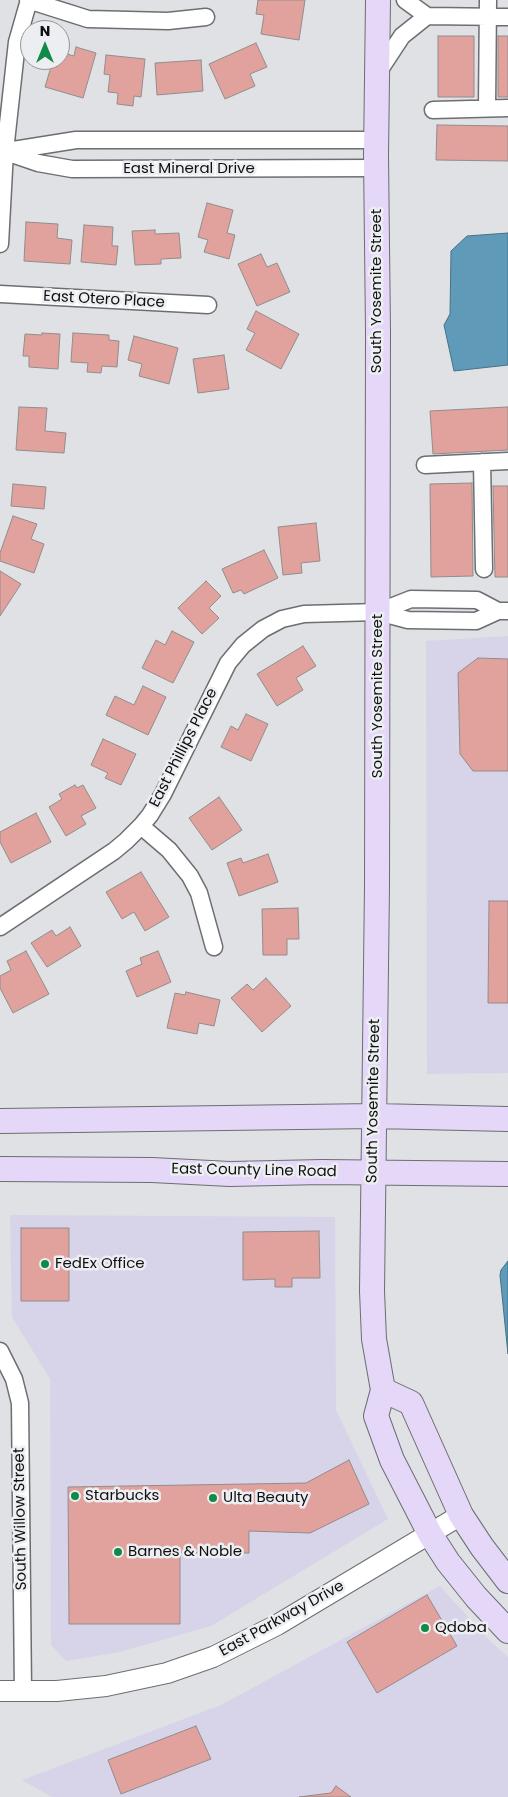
<!DOCTYPE html>
<style>
body{margin:0}
#map{position:relative;width:508px;height:1797px;overflow:hidden;background:#dfe1e4;font-family:Poppins,sans-serif}
canvas{display:block}
.north{position:absolute;left:20px;top:20px;width:50px;height:50px;box-sizing:border-box;background:#eceef1;border:1px solid #949597;border-radius:50%;rotate:0deg;font-size:14px;font-weight:700;line-height:20px;text-align:center;color:#0f0f10}
.north::after{content:'';display:block;margin:auto;width:18px;height:22px;background:#0f8b47;clip-path:polygon(50% 0,100% 100%,50% 72%,0 100%)}
</style>
<div id="map">
<canvas width="508" height="1797"></canvas>
<div class="north">N</div>
</div>
<script>
const context = document.querySelector('canvas').getContext('2d');
context.lineJoin = 'round';
function fillPath(path, color) { context.fillStyle = color; context.fill(path, 'evenodd'); }
const shape = rows => new Path2D(rows.map(r => 'M' + r).join(''));
function trace(path, color, width, dash) { context.strokeStyle = color; context.lineWidth = width; context.lineCap = dash ? 'butt' : 'round'; context.setLineDash(dash || []); context.stroke(path); }
function label(font, color, halo, rows, align = 'center') {
  context.font = font + ' Poppins,sans-serif'; context.lineWidth = 5; context.setLineDash([]); context.textBaseline = 'middle'; context.strokeStyle = halo; context.fillStyle = color; for (const [text, x, y, turn = 0] of rows) {
    context.save(); context.translate(x, y); context.rotate((+turn || 0) * Math.PI / 180); context.textAlign = isNaN(turn) ? turn : align; if (halo) context.strokeText(text, 0, 0); context.fillText(text, 0, 0); context.restore();
  }
}
const commercial = shape([
 [508,636,508,1073,427,1074,426,641],
 [10,1215,335,1217,336,1410,388,1519,211,1626,120,1652,66,1661,51,1645,50,1379,12,1317],
 [440,1586,488,1639,508,1657,508,1797,52,1797,22,1780,221,1705]
]);
const water = shape([
 [508,233,508,365,454,371,444,325,450,314,451,251,467,236,508,233],
 [508,1261,508,1354,500,1275,501,1270,508,1261]
]);
const building = shape([
 [258,0,305,0,299,40,261,34,264,15,256,14,258,0],
 [438,36,474,36,474,97,438,97,438,36],
 [498,36,508,36,508,97,498,97,498,36],
 [256,43,267,67,250,74,255,86,225,99,209,64,256,43],
 [76,47,96,53,83,98,45,87,53,60,60,60,60,52,74,56,76,47],
 [106,55,145,59,141,97,134,96,133,106,117,104,118,93,108,92,110,75,104,74,106,55],
 [201,60,203,91,157,95,155,63,201,60],
 [437,125,508,126,508,161,436,160,437,125],
 [207,203,233,210,227,233,235,235,229,259,204,252,208,240,198,237,207,203],
 [26,222,58,224,57,238,72,240,70,264,24,261,26,222],
 [84,225,113,227,112,246,118,246,116,265,81,262,84,225],
 [155,230,155,234,179,233,181,258,161,259,161,264,135,265,132,231,155,230],
 [261,254,267,267,277,263,290,292,257,306,238,264,261,254],
 [256,311,299,334,281,369,246,350,255,333,247,329,256,311],
 [42,333,60,334,58,369,29,367,29,356,23,356,25,334,42,335,42,333],
 [73,333,109,335,109,340,119,341,117,367,102,366,101,373,87,372,88,363,71,362,73,333],
 [134,336,178,348,169,384,139,376,142,364,128,360,134,336],
 [224,355,229,389,198,393,193,359,224,355],
 [19,407,47,408,45,431,66,433,64,453,16,450,19,407],
 [508,407,508,450,433,454,430,411,508,407],
 [472,483,473,576,431,577,430,484,472,483],
 [13,484,46,487,44,509,11,506,13,484],
 [493,486,508,486,508,577,495,577,493,486],
 [13,516,37,524,31,539,44,544,34,573,0,561,0,553,13,516],
 [316,523,320,561,301,563,302,573,283,575,278,527,316,523],
 [264,550,278,578,244,594,241,590,233,593,222,569,264,550],
 [0,571,21,584,0,616,0,571],
 [206,581,221,596,209,608,219,618,202,634,178,608,206,581],
 [172,631,194,642,173,683,142,668,156,640,165,645,172,631],
 [303,646,316,666,296,678,303,690,277,706,257,674,303,646],
 [478,658,508,659,508,771,473,771,460,754,458,673,478,658],
 [143,686,166,697,148,735,106,715,115,696,134,705,143,686],
 [246,714,268,724,251,761,221,747,231,726,238,730,246,714],
 [103,739,136,754,121,785,105,778,108,773,91,765,103,739],
 [75,785,77,788,83,785,96,808,81,816,86,824,66,836,49,807,62,799,59,794,75,785],
 [219,797,242,830,212,850,189,818,219,797],
 [36,813,51,842,11,863,0,842,0,832,36,813],
 [268,854,278,882,239,896,227,863,241,858,243,863,268,854],
 [141,872,169,917,145,931,134,912,122,919,106,892,141,872],
 [489,901,508,901,508,1003,488,1003,489,901],
 [298,908,299,939,287,939,287,955,263,955,262,909,298,908],
 [70,927,81,946,47,967,31,943,52,930,56,936,70,927],
 [26,951,49,994,13,1013,0,988,0,976,11,970,7,961,26,951],
 [158,951,171,982,137,997,126,971,142,964,140,958,158,951],
 [266,978,291,1006,262,1032,231,998,247,984,253,990,266,978],
 [186,992,220,1000,214,1026,199,1023,197,1034,167,1028,175,993,185,995,186,992],
 [21,1228,69,1228,69,1301,21,1301,21,1228],
 [319,1231,320,1278,292,1278,292,1287,275,1287,275,1279,243,1280,243,1232,319,1231],
 [349,1460,369,1504,310,1533,249,1531,249,1553,180,1553,180,1624,69,1624,68,1487,306,1483,349,1460],
 [427,1595,457,1646,377,1693,347,1642,427,1595],
 [196,1726,211,1759,121,1794,108,1760,196,1726],
 [336,1786,351,1797,299,1797,331,1793,336,1786]
]);
const minor = shape([
 [28,0,88,19,168,21,206,17],
 [405,0,427,16,508,17],
 [377,74,402,36,427,16],
 [487,108,488,0],
 [433,110,508,108],
 [0,150,38,163,72,169,376,168],
 [7,151,76,140,376,140],
 [0,244,5,151,17,42,29,0],
 [0,294,208,305],
 [482,462,484,569],
 [425,465,508,461],
 [378,612,411,599,477,600,498,611],
 [141,826,169,850,190,876,199,893,214,947],
 [0,927,114,851,126,841,141,826,150,815,163,794,228,663,243,645,263,629,282,619,304,614,378,612,408,620,476,621,498,611,508,611],
 [0,1351,14,1379,20,1403,23,1692]
]);
const tertiary = shape([
 [0,1691,57,1691,106,1686,167,1673,213,1657,277,1625,461,1515]
]);
const secondary = shape([
 [378,0,376,156,378,332,377,886,372,1291,374,1339,383,1390,376,1416,392,1460,430,1534,448,1562,476,1597,508,1631],
 [0,1121,375,1116,508,1119],
 [0,1169,152,1170,230,1174,322,1172,508,1174],
 [383,1390,411,1403,461,1515,482,1547,508,1581]
]);
const markers = [
 [45,1264,5,"#0f8b47"],
 [75,1496,5,"#0f8b47"],
 [213,1498,5,"#0f8b47"],
 [118,1552,5,"#0f8b47"],
 [425,1628,5,"#0f8b47"]
];
const streetNames = [
 ["East Mineral Drive",189,169],
 ["South Yosemite Street",377,291,-90],
 ["East Otero Place",104,300,3],
 ["South Yosemite Street",378,696,-90],
 ["East Phillips Place",184,748,-63],
 ["South Yosemite Street",374,1101,-89],
 ["East County Line Road",254,1171,1],
 ["South Willow Street",21,1519,-91],
 ["East Parkway Drive",282,1619,-29]
];
const poiNames = [
 ["FedEx Office",55,1264],
 ["Starbucks",85,1496],
 ["Ulta Beauty",223,1498],
 ["Barnes & Noble",128,1552],
 ["Qdoba",435,1628]
];
fillPath(commercial, '#d7d4e9');
fillPath(water, '#5f9bb9');
trace(water, '#477186', 1);
fillPath(building, '#e1a19d');
trace(building, '#918d8c', 1);
trace(minor, '#6c6e71', 19);
trace(tertiary, '#6c6e71', 22);
trace(secondary, '#6c6e71', 26);
trace(minor, '#fff', 16);
trace(tertiary, '#fff', 20);
trace(secondary, '#e4d7f8', 24);
for (const [x, y, r, color] of markers) { const dot = new Path2D(); dot.arc(x, y, r, 0, 2 * Math.PI); context.fillStyle = color; context.fill(dot); trace(dot, '#eceef1', 2); }
label('15px', '#0f0f10', '#eceef1', streetNames);
label('15px', '#0f0f10', '#eceef1', poiNames, 'left');
</script>
